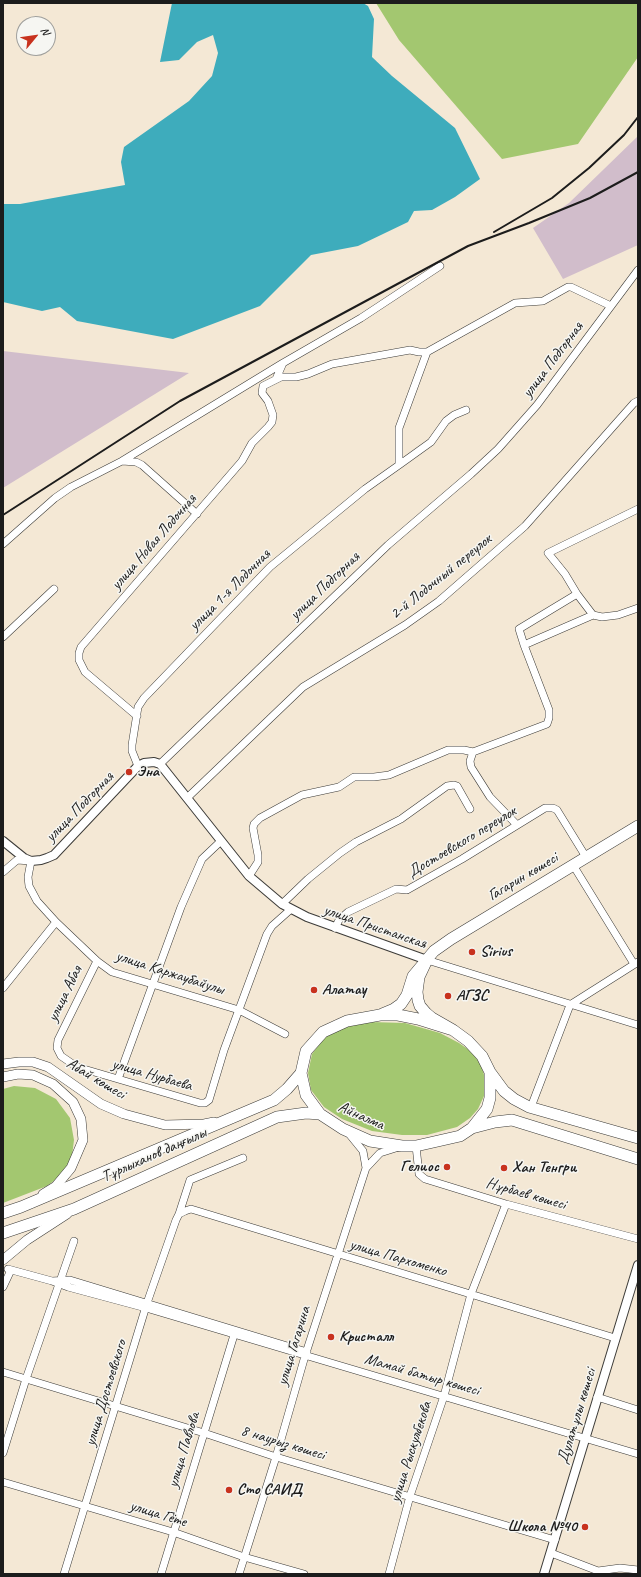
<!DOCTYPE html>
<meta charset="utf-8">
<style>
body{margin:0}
#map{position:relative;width:641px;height:1577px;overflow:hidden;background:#f4e8d5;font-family:Caveat,sans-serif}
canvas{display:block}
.frame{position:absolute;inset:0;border:4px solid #1c1c1c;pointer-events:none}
.north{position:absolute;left:16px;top:16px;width:40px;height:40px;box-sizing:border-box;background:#f6f6f2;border:1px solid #9f9f9c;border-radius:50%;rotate:61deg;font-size:11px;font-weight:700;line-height:16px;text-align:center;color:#1c1c1c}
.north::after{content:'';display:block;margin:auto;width:14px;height:18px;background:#c8321e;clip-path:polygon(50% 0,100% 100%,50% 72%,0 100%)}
</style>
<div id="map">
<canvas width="641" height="1577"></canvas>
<div class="frame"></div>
<div class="north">N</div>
</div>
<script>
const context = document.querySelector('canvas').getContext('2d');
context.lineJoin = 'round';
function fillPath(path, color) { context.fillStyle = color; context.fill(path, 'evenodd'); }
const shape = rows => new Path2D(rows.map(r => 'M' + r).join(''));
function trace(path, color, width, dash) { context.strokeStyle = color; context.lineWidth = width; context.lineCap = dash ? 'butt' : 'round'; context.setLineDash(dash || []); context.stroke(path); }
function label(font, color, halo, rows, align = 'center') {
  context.font = font + ' Caveat,sans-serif'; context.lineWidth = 3; context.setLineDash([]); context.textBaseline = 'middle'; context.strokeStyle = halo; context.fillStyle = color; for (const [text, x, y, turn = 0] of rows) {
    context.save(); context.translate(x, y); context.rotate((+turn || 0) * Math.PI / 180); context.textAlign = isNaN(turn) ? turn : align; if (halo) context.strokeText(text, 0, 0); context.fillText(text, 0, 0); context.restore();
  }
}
const industrial = shape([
 [638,136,638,245,563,279,533,228,569,203],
 [3,351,189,373,3,488]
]);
const green = shape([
 [376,3,638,3,638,57,578,144,502,159,399,40],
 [370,1022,405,1023,440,1033,459,1043,472,1052,481,1065,485,1078,484,1096,478,1109,470,1118,457,1127,427,1135,402,1135,372,1131,342,1119,324,1107,311,1090,308,1073,312,1054,325,1037,346,1027],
 [14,1086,35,1088,56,1099,70,1118,74,1140,72,1156,63,1174,47,1186,3,1203,3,1089]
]);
const water = shape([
 [172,3,363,3,368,6,374,19,372,57,392,76,455,128,480,179,455,197,432,210,414,211,408,222,358,246,311,255,260,306,173,339,77,321,60,307,42,311,3,302,3,204,20,204,125,185,121,162,124,147,189,101,212,76,218,53,213,35,197,42,179,60,160,62]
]);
const minor = shape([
 [283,363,361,318,440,266],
 [122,461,283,363,276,379],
 [399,465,431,442,446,421,454,415,466,410],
 [3,544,55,498,71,487,122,461,136,462,142,465,197,514],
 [577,594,593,615,602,617,618,615,638,608],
 [3,637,54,589],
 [524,645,519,629,577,594,565,574,548,553,638,509],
 [137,716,85,672,79,660,79,653,81,647,242,461,252,443,268,427,272,422,273,415,268,401,262,393,263,386,281,377,296,377,308,374,332,364,410,350,419,352,427,352,515,303,543,301,568,287,571,287,611,306],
 [473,752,470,761,471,767,490,797,517,825],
 [160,764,388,545,471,474,498,449,537,405,638,270],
 [138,766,132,751,132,745,138,707,144,698,270,567,365,489,399,465,399,428,427,352],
 [187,798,303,687,405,625,439,601,525,526,634,403,638,401],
 [573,865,634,964],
 [3,872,17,860,31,861,28,877,29,886,37,901,56,922,97,961,112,972,239,1010,285,1034],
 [249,876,258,862,258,855,253,828,254,824,260,818,302,795,339,787,354,777,374,777,389,775,448,750,464,750,473,752,547,724,549,718,549,710,524,645,593,615],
 [282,904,308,879,340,853,356,842,401,819,447,786,454,785,457,786,470,809],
 [335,928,339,920,348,912,396,889,407,890,462,859,545,808,553,808,557,810,586,857],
 [427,960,638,1025],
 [97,961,58,1040,57,1048,61,1056,77,1067,200,1103,205,1103,209,1100,224,1050,267,934,272,926,290,910],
 [3,988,56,922],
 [118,1079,181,907,202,859,221,841],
 [531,1107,570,1005,638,962],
 [350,1135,363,1151,366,1168],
 [416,1146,419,1174,425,1179,506,1204,638,1239],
 [179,1214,190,1180,243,1158],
 [8,1269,52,1281,68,1287,146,1308,638,1454],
 [52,1281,70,1280,307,1352],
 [3,1287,11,1270],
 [3,1372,204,1433,276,1457,555,1540],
 [597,1397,638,1410],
 [3,1453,26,1379,74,1241],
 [3,1482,173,1532,244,1557,304,1574],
 [551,1553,598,1571,620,1568,638,1570],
 [64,1574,147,1303,176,1220,179,1214,185,1211,191,1209,615,1338],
 [161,1574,234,1335],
 [239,1574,276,1457,305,1356,366,1168,380,1153,399,1147],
 [389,1574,410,1496,444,1396,471,1294,506,1204]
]);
const tertiary = shape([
 [3,841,24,858,31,861,41,860,47,858,54,855,138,766,144,763,154,762,160,764,249,876,282,904,307,917,427,960],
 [544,1574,638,1265]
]);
const secondary = shape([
 [3,1064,19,1062,33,1062,48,1067,101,1104,124,1114,165,1125,204,1124,214,1122],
 [3,1077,18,1074,33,1075,53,1084,73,1102,81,1119,83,1140,71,1168,56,1186,43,1194],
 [3,1260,27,1240,67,1214]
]);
const trunk = shape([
 [427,960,419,977,417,992,418,1000,420,1006,426,1013,432,1018,453,1030,468,1041,482,1056,490,1072,490,1098,487,1109,472,1128,460,1136,416,1146,402,1146,370,1141,343,1129,320,1114,306,1095,301,1073,306,1051,323,1032,347,1021,380,1015,398,1015,418,1019,453,1030],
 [382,1014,394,1009,401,1004,407,995,413,976,434,951,451,939,638,826],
 [490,1072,504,1091,514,1099,529,1107,638,1138],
 [472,1128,495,1122,512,1120,638,1159],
 [3,1213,21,1207,274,1100,287,1089,301,1073],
 [3,1233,74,1209,277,1117,306,1113,320,1114]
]);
const rail = shape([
 [494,232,552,198,589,168,624,135,638,117],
 [3,515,180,401,468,246,529,223,590,198,638,172]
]);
const markers = [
 [129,772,4,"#c8321e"],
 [472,952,4,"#c8321e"],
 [314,990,4,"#c8321e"],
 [448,996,4,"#c8321e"],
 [447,1167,4,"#c8321e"],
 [504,1168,4,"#c8321e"],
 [331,1337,4,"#c8321e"],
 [229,1490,4,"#c8321e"],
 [585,1527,4,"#c8321e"]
];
const streetNames = [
 ["улица Подгорная",553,360,-53],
 ["улица Новая Лодочная",154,542,-49],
 ["2-й Лодочный переулок",441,577,-39],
 ["улица Подгорная",325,586,-44],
 ["улица 1-я Лодочная",230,590,-45],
 ["улица Подгорная",80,807,-46],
 ["Достоевского переулок",462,842,-31],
 ["Гагарин көшесі",523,877,-31],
 ["улица Пристанская",375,927,19],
 ["улица Каржаубайулы",170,973,18],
 ["улица Абая",65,994,-64],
 ["улица Нурбаева",152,1075,16],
 ["Абай көшесі",96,1079,31],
 ["Айналма",361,1116,24],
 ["Тұрлыханов даңғылы",154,1155,-24],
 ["Нұрбаев көшесі",526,1194,16],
 ["улица Пархоменко",398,1258,16],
 ["улица Гагарина",294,1346,-73],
 ["Мамай батыр көшесі",422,1375,16],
 ["улица Достоевского",106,1393,-73],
 ["Дулатұлы көшесі",577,1416,-73],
 ["8 наурыз көшесі",283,1443,17],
 ["улица Павлова",184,1450,-73],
 ["улица Рыскулбекова",411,1452,-72],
 ["улица Гёте",158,1514,17]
];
const poiNames = [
 ["Эна",137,772],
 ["Sirius",480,952],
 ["Алатау",322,990],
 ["АГЗС",456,996],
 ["Гелиос",439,1167,"right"],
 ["Хан Тенгри",512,1168],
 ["Кристалл",339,1337],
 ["Сто САИД",237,1490],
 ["Школа №40",577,1527,"right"]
];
fillPath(industrial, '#d1bdcb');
fillPath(green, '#a3c770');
fillPath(water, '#3eacbc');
trace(minor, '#3c3b38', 8);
trace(tertiary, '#3c3b38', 10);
trace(secondary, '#3c3b38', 10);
trace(trunk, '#3c3b38', 12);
trace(minor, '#fff', 7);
trace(tertiary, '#fff', 8);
trace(secondary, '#fff', 9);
trace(trunk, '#fff', 11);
trace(rail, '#1c1c1c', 2);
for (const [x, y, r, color] of markers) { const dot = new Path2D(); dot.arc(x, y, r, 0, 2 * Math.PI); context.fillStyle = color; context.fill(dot); trace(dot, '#f6f6f2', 1.5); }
label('16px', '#1c1c1c', '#f6f6f2', streetNames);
label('bold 16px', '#1c1c1c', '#f6f6f2', poiNames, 'left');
</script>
